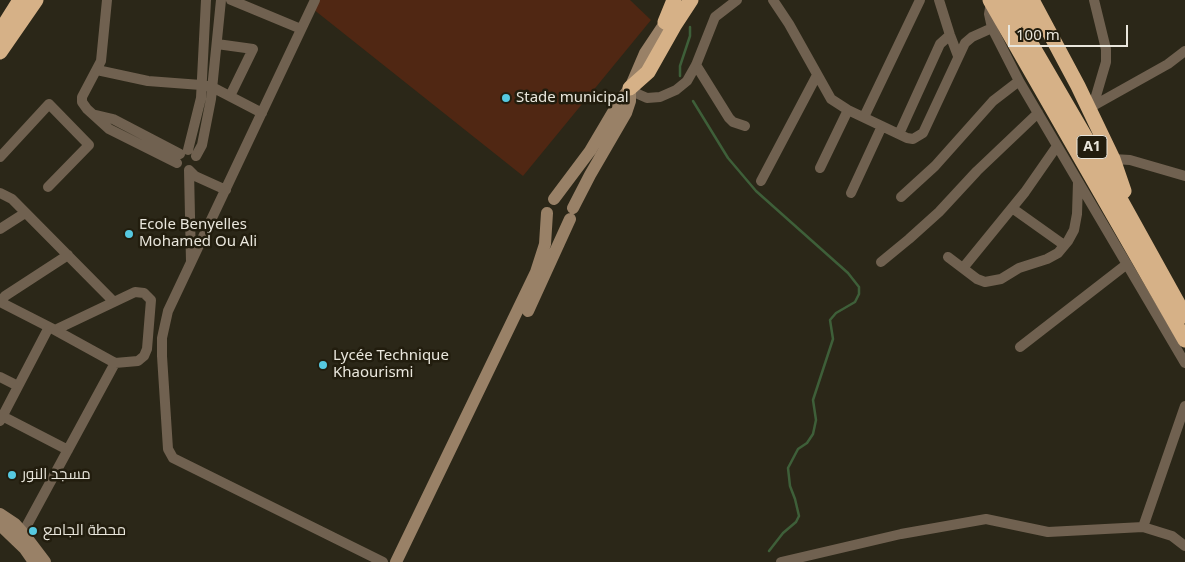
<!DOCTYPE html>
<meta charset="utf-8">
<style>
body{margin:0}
#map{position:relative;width:1185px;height:562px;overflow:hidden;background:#2b2718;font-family:"Noto Sans",sans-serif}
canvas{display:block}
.scale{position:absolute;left:1008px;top:25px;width:120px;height:22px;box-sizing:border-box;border:2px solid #e9e6dc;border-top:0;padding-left:6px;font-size:15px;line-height:18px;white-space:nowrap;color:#e9e6dc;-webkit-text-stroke:4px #221d0e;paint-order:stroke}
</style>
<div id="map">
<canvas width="1185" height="562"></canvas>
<div class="scale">100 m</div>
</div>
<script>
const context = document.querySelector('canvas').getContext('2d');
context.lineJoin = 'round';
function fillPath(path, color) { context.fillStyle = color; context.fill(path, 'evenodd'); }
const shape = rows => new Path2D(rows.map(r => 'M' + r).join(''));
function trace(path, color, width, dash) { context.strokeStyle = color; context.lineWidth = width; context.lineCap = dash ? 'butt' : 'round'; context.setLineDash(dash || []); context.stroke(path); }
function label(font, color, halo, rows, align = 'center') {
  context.font = font + ' "Noto Sans",Cairo,sans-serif'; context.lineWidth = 5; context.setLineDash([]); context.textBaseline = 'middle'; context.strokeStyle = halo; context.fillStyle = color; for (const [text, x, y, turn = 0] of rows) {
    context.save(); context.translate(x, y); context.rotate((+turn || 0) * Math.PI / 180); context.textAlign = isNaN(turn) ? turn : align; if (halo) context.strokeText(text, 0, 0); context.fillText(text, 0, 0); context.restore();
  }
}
const green = shape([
 [319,0,630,0,651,20,523,176,313,9]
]);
const stream = shape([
 [680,76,680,66,690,36,690,27],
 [693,101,728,158,756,191,848,273,859,287,859,294,855,302,836,313,830,320,833,339,813,400,816,420,813,434,807,443,798,449,788,468,790,486,795,499,799,516,796,522,783,533,769,551]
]);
const street = shape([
 [107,0,101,61,82,97,82,102,87,109,109,129,177,163],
 [231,0,301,29],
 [315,0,168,311,162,338,162,356,168,449,173,458,383,562],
 [773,0,789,24,831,99,848,110,907,138,913,139,923,133,965,43,972,37,992,28],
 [939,0,950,35,958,56],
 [991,2,989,14,992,28,1019,81,1185,363],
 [217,44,253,49,230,96],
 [696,65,729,118,733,122,745,126],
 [97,70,148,81,201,85,212,87,262,113],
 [630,88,638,94,647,98,660,97,676,90,687,81,696,65,715,17,737,0],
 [1093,106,1168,64,1185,51],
 [1091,113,1106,62,1106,49,1094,0],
 [96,115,113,119,180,154],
 [864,117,920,0],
 [899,134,940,44,950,35],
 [188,150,201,98,206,0],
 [196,156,202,145,211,99,221,0],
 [0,157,49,104,89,145,48,187],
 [1113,159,1130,160,1185,176],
 [820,168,848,110],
 [189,170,191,262],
 [189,170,195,176,226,190],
 [761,181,817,75],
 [0,193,12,199,114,302],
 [851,193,882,126],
 [901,197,935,166,993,101,1019,81],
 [1012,208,1064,245],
 [0,229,25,213],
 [948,257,977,279,985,282,1001,279,1019,268,1047,259,1058,253,1068,241,1074,230,1077,214,1078,182],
 [881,262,909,239,939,212,977,171,1038,113],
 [963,268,1025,192,1057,146],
 [0,302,55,330,115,363],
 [0,302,5,296,68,255],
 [1020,347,1127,264],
 [0,377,18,386],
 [2,416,68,450],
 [0,421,49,327],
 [1143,527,1185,406],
 [20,538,115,363,138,361,144,356,147,349,151,300,144,293,135,292,55,330],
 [781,562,901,534,986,519,1048,532,1143,527,1172,536,1185,546]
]);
const secondary = shape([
 [554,199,590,151,619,102,630,88,645,53,671,14],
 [573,208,590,175,626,113,630,101,630,88],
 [528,311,570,219],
 [0,514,15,524,23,533,45,562],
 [0,525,25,549,34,562],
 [396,562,536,272,545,244,547,213]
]);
const highway = shape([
 [990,0,1185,340],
 [1004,0,1026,35,1093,150,1185,316],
 [1017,0,1036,32],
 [1032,0,1078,86,1113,159,1124,191],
 [665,22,674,0],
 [0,32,20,0],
 [0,52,36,0],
 [630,88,648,72,674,26,691,0]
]);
const markers = [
 [506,98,5,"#56c9e1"],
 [129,234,5,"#56c9e1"],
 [323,365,5,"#56c9e1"],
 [12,475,5,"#56c9e1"],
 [33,531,5,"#56c9e1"]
];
const shields = [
 [1092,147,30]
];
const shieldNames = [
 ["A1",1092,147]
];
const poiNames = [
 ["Stade municipal",516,98],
 ["Ecole Benyelles",139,225],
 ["Mohamed Ou Ali",139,242],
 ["Lycée Technique",333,356],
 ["Khaourismi",333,373],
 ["مسجد النور",22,475],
 ["محطة الجامع",43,531]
];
fillPath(green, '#502713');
trace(stream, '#3e5f39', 2.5);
trace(street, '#706150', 10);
trace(secondary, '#998167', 12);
trace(highway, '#d6b187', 15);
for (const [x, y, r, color] of markers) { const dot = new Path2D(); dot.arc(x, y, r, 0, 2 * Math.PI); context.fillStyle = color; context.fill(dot); trace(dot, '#221d0e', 2); }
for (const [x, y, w] of shields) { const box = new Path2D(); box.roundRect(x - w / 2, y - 11.5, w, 23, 4); context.fillStyle = '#221d0e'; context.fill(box); trace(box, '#e9e6dc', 1); }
label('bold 14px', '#e9e6dc', null, shieldNames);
label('15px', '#e9e6dc', '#221d0e', poiNames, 'left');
</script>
